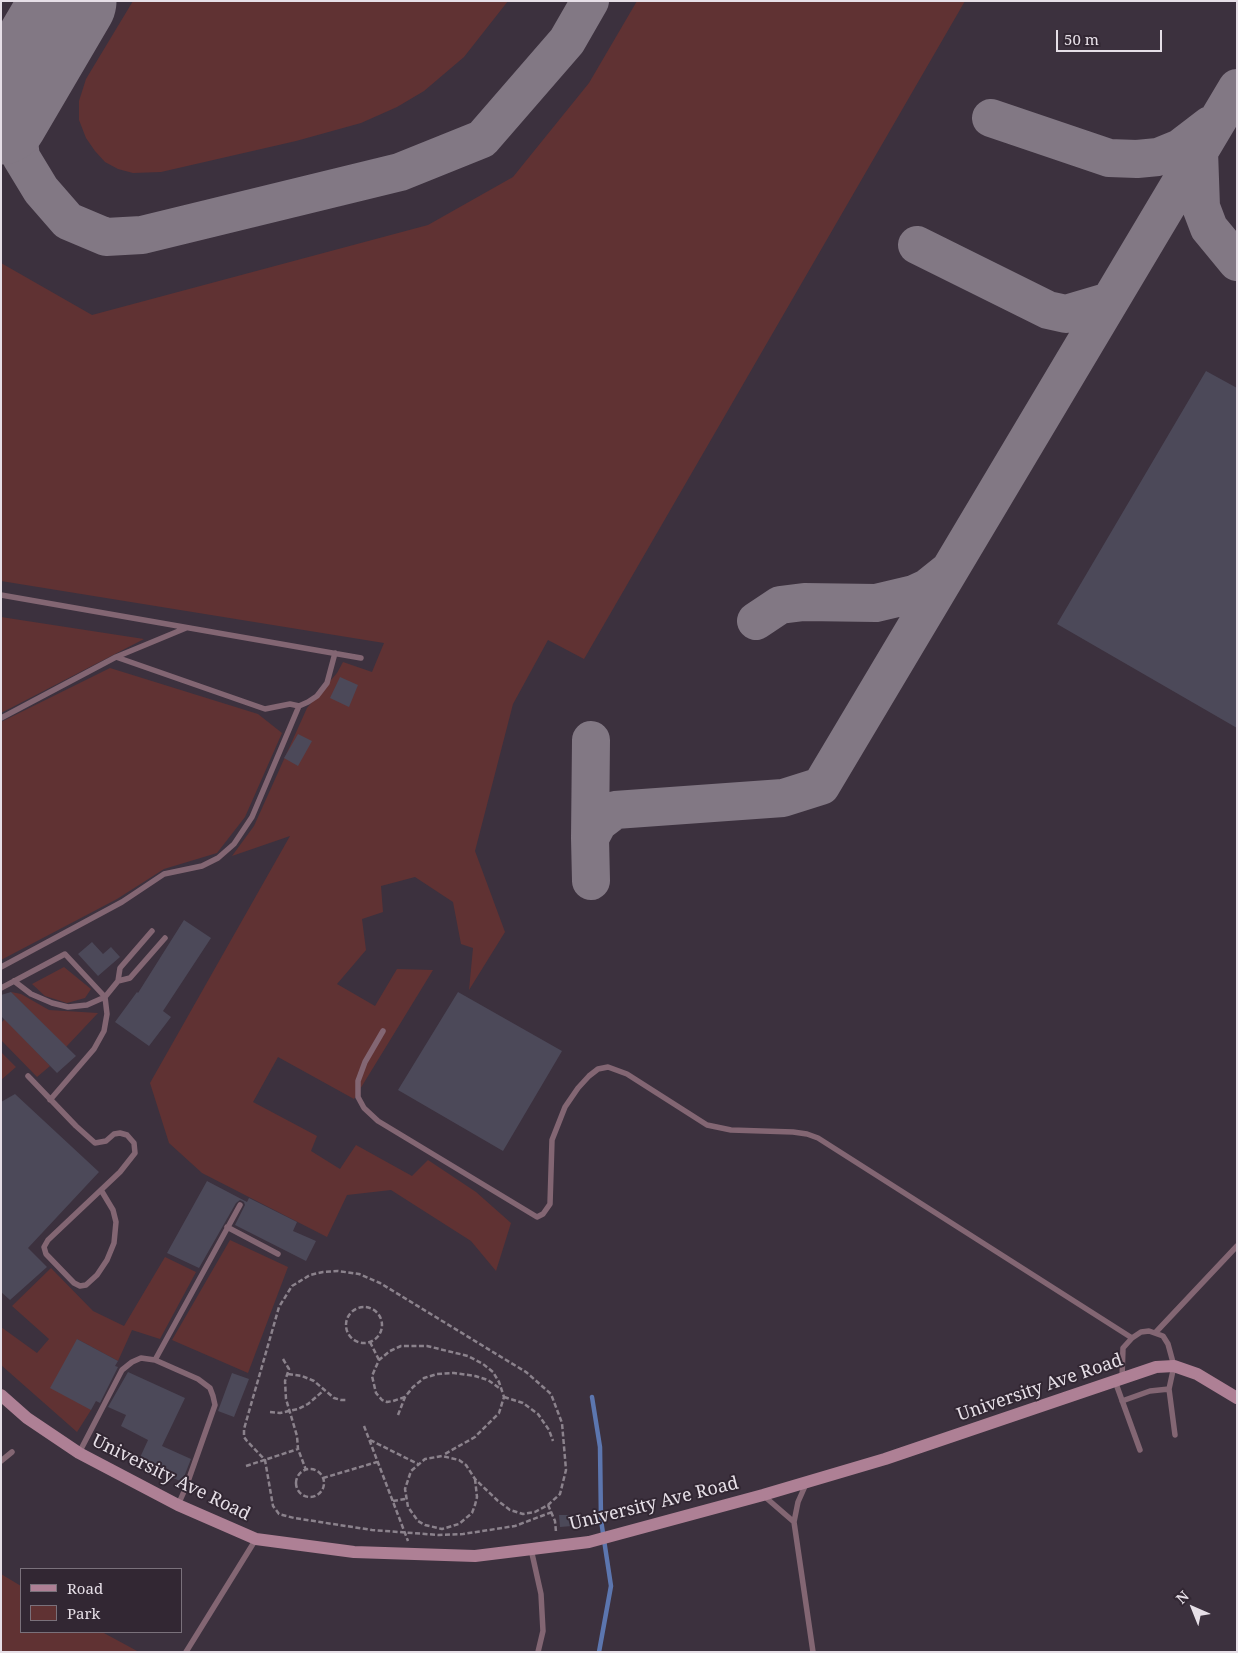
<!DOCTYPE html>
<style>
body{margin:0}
#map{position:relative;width:1238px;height:1653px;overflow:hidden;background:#3c313e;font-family:"Noto Serif",serif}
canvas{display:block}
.frame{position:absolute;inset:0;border:2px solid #e6dfe7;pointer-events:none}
.legend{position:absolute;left:20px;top:1568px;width:162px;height:65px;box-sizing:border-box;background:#322733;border:1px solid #7a717b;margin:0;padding:6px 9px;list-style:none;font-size:15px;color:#e6dfe7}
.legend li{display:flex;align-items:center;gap:10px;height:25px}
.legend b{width:25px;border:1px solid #7a717b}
.north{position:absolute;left:1168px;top:1583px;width:50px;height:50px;-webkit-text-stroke:4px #322733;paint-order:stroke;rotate:316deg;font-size:14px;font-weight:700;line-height:20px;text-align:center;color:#e6dfe7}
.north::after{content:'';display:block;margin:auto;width:18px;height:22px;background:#e6dfe7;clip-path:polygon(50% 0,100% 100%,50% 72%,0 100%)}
.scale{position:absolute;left:1056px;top:30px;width:106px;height:22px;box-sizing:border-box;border:2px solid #e6dfe7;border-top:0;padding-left:6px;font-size:15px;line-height:18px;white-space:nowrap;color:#e6dfe7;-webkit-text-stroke:4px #322733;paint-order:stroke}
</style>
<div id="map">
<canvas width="1238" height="1653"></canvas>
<div class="frame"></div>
<ul class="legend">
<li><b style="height:6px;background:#ae8095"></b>Road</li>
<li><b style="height:14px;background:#603233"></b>Park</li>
</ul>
<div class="north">N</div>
<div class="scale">50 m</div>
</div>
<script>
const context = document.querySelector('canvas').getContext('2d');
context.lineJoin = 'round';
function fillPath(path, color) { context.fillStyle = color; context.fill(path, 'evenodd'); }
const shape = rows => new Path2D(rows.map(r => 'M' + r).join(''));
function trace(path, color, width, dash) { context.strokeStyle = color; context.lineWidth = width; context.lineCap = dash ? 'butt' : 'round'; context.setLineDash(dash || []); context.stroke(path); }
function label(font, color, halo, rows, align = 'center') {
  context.font = font + ' "Noto Serif",serif'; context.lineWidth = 4; context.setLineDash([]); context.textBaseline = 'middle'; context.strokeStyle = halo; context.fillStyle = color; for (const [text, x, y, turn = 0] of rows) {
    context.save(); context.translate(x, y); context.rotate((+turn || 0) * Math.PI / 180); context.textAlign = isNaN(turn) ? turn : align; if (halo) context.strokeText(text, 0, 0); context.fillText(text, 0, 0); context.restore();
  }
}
const green = shape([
 [133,1,508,1,464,57,424,91,397,107,361,123,296,141,161,172,133,173,118,169,105,162,95,151,86,138,79,120,79,101,86,79],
 [637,1,965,1,584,659,548,640,513,704,475,851,505,932,469,990,473,948,461,944,453,902,415,877,381,886,383,912,362,919,366,950,337,984,375,1006,397,969,433,970,354,1099,278,1057,253,1102,317,1136,311,1151,340,1169,356,1145,412,1176,428,1160,476,1192,511,1223,496,1271,471,1241,391,1190,347,1195,327,1237,202,1173,169,1143,150,1083,290,836,232,856,254,826,307,708,337,673,343,662,372,672,384,643,1,581,1,263,92,315,428,225,513,177,589,83],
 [1,617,144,639,1,713],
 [110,668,258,714,282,733,245,817,217,853,164,869,117,899,1,960,1,722],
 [64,967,91,989,85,998,67,1003,45,996,32,984],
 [11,992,21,994,49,1010,98,1013,66,1047],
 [5,1019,50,1066,37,1077,1,1040,1,1023],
 [1,1052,16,1067,1,1080],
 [230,1240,288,1267,248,1373,172,1340],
 [165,1257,196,1272,160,1339,132,1330,118,1361,77,1339,91,1410,77,1432,1,1365,1,1327,37,1353,49,1339,12,1306,51,1268,93,1311,124,1326],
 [1,1574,21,1586,21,1632,102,1632,139,1652,1,1652]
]);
const stream = shape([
 [592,1397,600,1447,601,1520,611,1586,599,1652]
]);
const taxiway = shape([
 [24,79,16,120,21,157,41,190,68,221,106,237,142,235,400,172,482,139,567,41,590,1],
 [991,118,1109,158,1137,159,1158,157,1180,148,1210,125],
 [1199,151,1201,207,1209,228,1237,262],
 [917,245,1048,310,1066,314,1110,301],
 [756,621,780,605,804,602,876,603,914,594,927,588,947,572],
 [590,838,591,740],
 [591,881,590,838,598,823,615,810,783,798,821,786,1237,88]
]);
const runway = shape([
 [1,117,69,1]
]);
const building = shape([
 [1206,371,1237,388,1237,728,1057,624],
 [340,677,358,685,349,707,330,698],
 [298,734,312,741,298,766,284,758],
 [184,920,211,938,163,1011,171,1017,149,1046,115,1022,137,992,138,993],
 [92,942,103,954,111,947,120,957,98,976,78,954],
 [11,992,76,1056,57,1073,1,1016,1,995],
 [458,992,562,1051,503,1151,398,1090],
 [15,1094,99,1172,28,1248,47,1267,10,1300,1,1292,1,1102],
 [207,1181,247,1202,249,1198,297,1222,293,1231,316,1241,306,1261,235,1225,245,1205,244,1202,240,1200,236,1203,199,1268,167,1253],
 [77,1339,118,1361,115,1366,118,1367,100,1403,96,1401,91,1410,50,1388],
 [128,1372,185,1398,162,1446,191,1459,182,1482,138,1462,148,1440,121,1426,126,1415,108,1407],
 [232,1373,249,1379,234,1417,218,1411],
 [559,1515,572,1515,572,1526,560,1527]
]);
const path = shape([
 '346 1325a18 18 0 1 1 36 0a18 18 0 1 1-36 0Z',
 [370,1342,379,1360],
 [283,1359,289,1369,285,1381,286,1399,297,1436,298,1449,306,1470],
 [288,1374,302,1376,314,1381,334,1398,341,1400,347,1400],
 [405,1397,393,1401,387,1402,382,1400,376,1393,372,1376,379,1360,390,1351,401,1346,427,1346,468,1356,483,1364,493,1372,499,1382,504,1397,499,1413,475,1437,443,1455],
 [504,1397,523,1403,538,1414,549,1430,553,1441],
 [270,1412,280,1413,298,1409,308,1404,323,1391],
 [398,1415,405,1397,413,1387,424,1378,437,1374,454,1373,475,1376,488,1380,502,1390],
 [364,1426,408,1541],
 [370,1440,418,1464],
 [246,1466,298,1449],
 '296 1483a14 14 0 1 1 28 0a14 14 0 1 1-28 0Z',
 [323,1478,377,1462],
 [475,1479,477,1497,475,1505,472,1513,459,1524,442,1529,425,1525,418,1521,408,1507,405,1489,411,1471,425,1459,442,1456,459,1460,466,1465,475,1479,498,1501,510,1510,523,1514,535,1512,548,1505,560,1494,566,1470,562,1423,551,1394,526,1372,511,1363,380,1283,359,1274,338,1271,323,1272,310,1275,292,1286,279,1307,244,1429,244,1437,247,1441,265,1460,273,1506,279,1514,294,1518,372,1530,439,1535,463,1534,515,1526,552,1512],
 [393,1501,405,1499],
 [548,1505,555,1521,556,1532]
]);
const lane = shape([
 [1,595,361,658],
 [116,657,186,628],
 [1,718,116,657,265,709,290,704,299,706,308,702,317,696,327,683,335,653],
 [1,967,122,902,164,874,202,866,218,858,234,844,252,817,299,706],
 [14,981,31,994,52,1003,68,1007,87,1005,105,997,118,981,130,978,165,938],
 [118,981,120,968,152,931],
 [1,988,65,954,105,997,107,1014,104,1031,94,1049,50,1100],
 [383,1031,365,1062,358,1081,358,1097,364,1108,378,1121,537,1217,543,1214,550,1204,552,1140,565,1107,578,1088,589,1076,598,1069,608,1067,627,1074,707,1125,731,1130,793,1132,807,1134,818,1138,1132,1338],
 [28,1076,76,1126,95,1143,106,1141,114,1134,120,1133,127,1135,134,1143,135,1153,120,1172,48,1240,44,1247,46,1254,74,1283,80,1286,86,1285,97,1275,107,1260,114,1243,116,1222,113,1210,101,1190],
 [227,1227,278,1254],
 [1156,1332,1237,1246],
 [155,1360,240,1205],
 [1122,1378,1123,1348,1132,1338,1141,1332,1149,1331,1163,1336,1168,1344,1174,1366,1169,1389,1175,1435],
 [1115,1381,1140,1450],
 [1122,1401,1150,1391,1169,1389],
 [79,1453,122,1370,132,1362,141,1358,155,1360,198,1379,210,1388,213,1396,215,1405,186,1487,178,1505],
 [1,1461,12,1452],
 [764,1496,794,1522,813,1652],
 [794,1522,798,1502,806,1484],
 [531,1549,541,1594,543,1631,538,1652],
 [186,1652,256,1539]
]);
const secondary = shape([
 [1,1395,27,1418,79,1453,178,1505,256,1539,354,1552,475,1556,589,1542,763,1495,885,1459,1156,1367,1174,1366,1197,1374,1237,1398]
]);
const streetNames = [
 ["University Ave Road",1040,1388,-19],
 ["University Ave Road",171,1478,26],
 ["University Ave Road",654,1504,-14]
];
fillPath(green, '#603233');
trace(stream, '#5c76af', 4.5);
trace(taxiway, '#827884', 38);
trace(runway, '#827884', 95);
fillPath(building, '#4c4959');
trace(path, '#8b828c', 2.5, [5, 2.5]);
trace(lane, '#836673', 5.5);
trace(secondary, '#ae8095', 12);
label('18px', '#e6dfe7', '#322733', streetNames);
</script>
